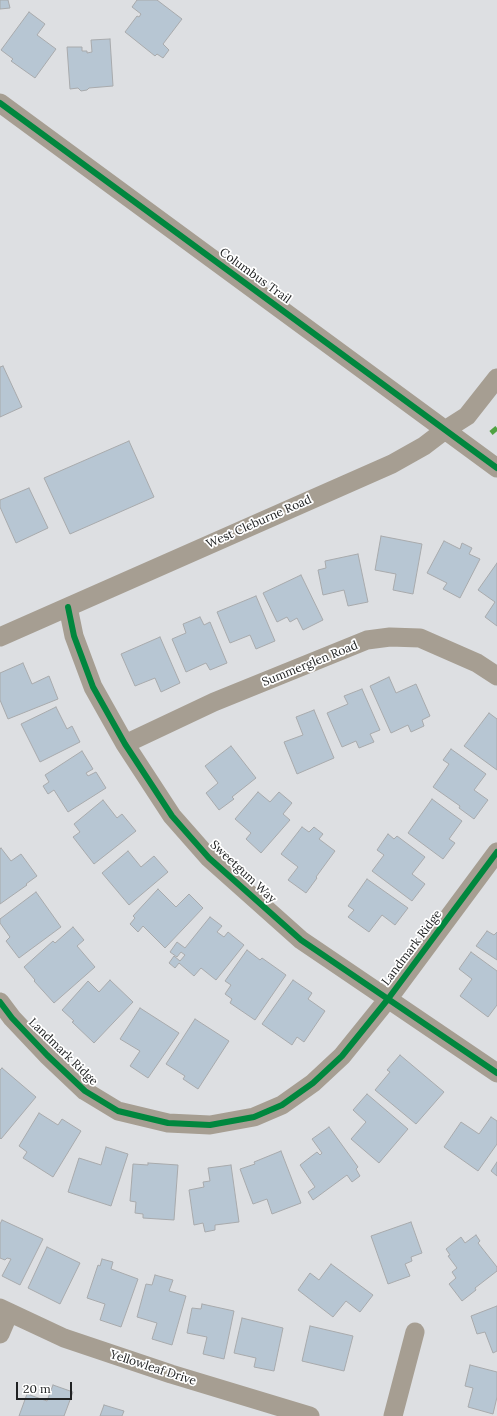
<!DOCTYPE html>
<style>
body{margin:0}
#map{position:relative;width:497px;height:1416px;overflow:hidden;background:#dddfe2;font-family:Lora,serif}
canvas{display:block}
.scale{position:absolute;left:16px;top:1382px;width:56px;height:18px;box-sizing:border-box;border:2px solid #202223;border-top:0;padding-left:5px;font-size:12px;line-height:14px;white-space:nowrap;color:#202223;-webkit-text-stroke:3px #fff;paint-order:stroke}
</style>
<div id="map">
<canvas width="497" height="1416"></canvas>
<div class="scale">20 m</div>
</div>
<script>
const context = document.querySelector('canvas').getContext('2d');
context.lineJoin = 'round';
function fillPath(path, color) { context.fillStyle = color; context.fill(path, 'evenodd'); }
const shape = rows => new Path2D(rows.map(r => 'M' + r).join(''));
function trace(path, color, width, dash) { context.strokeStyle = color; context.lineWidth = width; context.lineCap = dash ? 'butt' : 'round'; context.setLineDash(dash || []); context.stroke(path); }
function label(font, color, halo, rows, align = 'center') {
  context.font = font + ' Lora,serif'; context.lineWidth = 3.5; context.setLineDash([]); context.textBaseline = 'middle'; context.strokeStyle = halo; context.fillStyle = color; for (const [text, x, y, turn = 0] of rows) {
    context.save(); context.translate(x, y); context.rotate((+turn || 0) * Math.PI / 180); context.textAlign = isNaN(turn) ? turn : align; if (halo) context.strokeText(text, 0, 0); context.fillText(text, 0, 0); context.restore();
  }
}
const building = shape([
 [0,0,8,0,10,8,0,9,0,0],
 [137,0,157,0,182,19,163,44,169,50,163,58,157,54,155,56,125,32,137,16,139,17,141,14,132,7,137,0],
 [29,12,45,24,37,35,56,49,35,78,11,61,13,59,1,50,29,12],
 [110,39,113,86,89,88,87,90,81,91,78,88,70,89,67,47,82,47,82,51,87,51,87,53,92,52,91,40,110,39],
 [3,366,22,407,0,417,0,367,3,366],
 [129,441,154,497,70,534,44,478,129,441],
 [29,488,48,528,16,543,0,507,0,500,29,488],
 [381,536,422,544,413,594,393,590,396,574,375,570,381,536],
 [444,541,460,549,462,543,472,548,469,554,480,559,460,598,443,589,447,583,427,573,444,541],
 [358,554,368,602,348,606,344,590,323,595,318,570,326,568,325,561,358,554],
 [497,563,497,626,485,617,495,602,478,590,497,563],
 [301,575,323,620,303,630,297,618,290,622,287,617,277,622,263,593,301,575],
 [256,596,275,641,256,649,250,635,230,643,217,612,256,596],
 [200,617,204,625,210,622,227,663,210,670,206,663,186,672,172,639,186,633,183,624,200,617],
 [160,637,180,683,161,692,155,678,135,686,121,654,160,637],
 [23,663,32,684,49,676,58,699,8,719,0,700,0,673,23,663],
 [389,677,396,693,416,684,430,716,422,720,424,726,411,732,408,725,391,733,370,686,389,677],
 [362,689,380,730,370,734,374,742,359,748,356,741,342,747,327,713,348,704,344,696,362,689],
 [56,707,67,729,72,726,80,742,40,762,21,724,56,707],
 [314,710,334,758,297,774,284,742,303,735,296,717,314,710],
 [489,713,497,719,497,770,464,746,489,713],
 [231,746,256,778,232,797,234,799,219,810,206,793,218,783,205,766,231,746],
 [451,749,486,774,474,790,488,800,474,819,459,808,460,806,433,787,449,764,443,760,451,749],
 [82,751,93,769,86,773,88,776,96,772,106,788,68,812,54,790,48,794,43,786,49,782,45,775,82,751],
 [258,792,270,802,279,792,292,803,283,814,290,820,261,853,246,839,251,833,235,819,258,792],
 [432,799,462,821,449,839,455,843,443,859,408,833,432,799],
 [103,800,117,818,122,814,136,831,94,864,73,837,80,832,74,824,103,800],
 [302,827,309,832,314,827,323,834,319,839,335,851,316,877,317,878,306,893,288,880,298,867,281,854,302,827],
 [388,834,394,839,397,836,425,857,412,874,425,884,412,901,372,871,384,855,377,850,388,834],
 [1,848,11,861,21,854,37,876,26,884,27,885,0,904,0,849,1,848],
 [128,851,141,867,154,856,168,872,129,905,102,873,128,851],
 [367,879,408,908,395,925,382,915,369,932,348,917,354,910,348,906,367,879],
 [158,889,176,907,189,894,203,908,165,948,143,926,138,932,130,924,135,918,133,916,158,889],
 [36,892,61,927,19,958,6,941,10,937,0,923,0,919,36,892],
 [210,917,222,926,217,932,224,937,228,932,244,945,216,980,201,968,194,976,179,963,175,968,169,963,174,956,180,961,185,955,181,952,177,957,170,952,177,942,185,948,210,917],
 [73,927,84,940,77,946,95,967,54,1003,34,981,35,980,24,967,53,941,55,943,73,927],
 [487,931,494,935,497,932,497,960,476,946,487,931],
 [247,950,260,960,262,958,286,975,255,1020,230,1003,232,999,225,994,231,985,225,981,247,950],
 [471,952,497,971,497,1005,488,1017,460,996,472,979,459,969,471,952],
 [110,980,133,1002,94,1043,72,1022,74,1021,62,1010,88,981,99,992,110,980],
 [293,980,312,993,308,999,325,1011,304,1042,297,1037,292,1045,262,1024,293,980],
 [140,1008,179,1033,148,1078,130,1066,140,1051,120,1039,140,1008],
 [195,1019,229,1041,198,1089,183,1079,185,1076,166,1064,195,1019],
 [400,1055,444,1092,416,1124,375,1090,390,1072,387,1070,400,1055],
 [2,1068,36,1097,1,1139,0,1138,0,1070,2,1068],
 [367,1094,408,1129,379,1163,351,1139,366,1122,353,1110,367,1094],
 [39,1113,58,1125,62,1119,81,1131,53,1177,23,1158,27,1152,19,1146,39,1113],
 [491,1117,497,1121,497,1144,478,1171,444,1147,461,1122,479,1134,491,1117],
 [329,1127,358,1167,356,1169,360,1176,352,1182,347,1175,313,1200,308,1192,315,1187,300,1165,317,1152,320,1155,322,1153,312,1139,329,1127],
 [106,1147,128,1154,111,1206,68,1192,79,1158,101,1165,106,1147],
 [281,1151,301,1203,272,1214,267,1199,253,1204,240,1169,255,1164,254,1162,281,1151],
 [497,1162,497,1176,491,1171,497,1162],
 [148,1163,178,1165,174,1220,143,1218,143,1214,135,1213,136,1202,130,1201,133,1164,148,1165,148,1163],
 [231,1165,239,1222,215,1225,215,1230,205,1232,203,1223,194,1225,189,1190,204,1187,203,1182,210,1181,208,1168,231,1165],
 [2,1220,43,1239,20,1285,2,1276,11,1259,7,1258,5,1260,0,1258,0,1224,2,1220],
 [411,1222,422,1253,411,1257,412,1261,405,1264,410,1276,388,1284,371,1236,411,1222],
 [476,1235,480,1241,478,1243,497,1267,497,1271,475,1288,476,1290,462,1301,449,1284,456,1278,452,1272,457,1268,448,1256,450,1255,446,1249,461,1237,465,1243,476,1235],
 [47,1247,80,1263,60,1304,28,1288,47,1247],
 [102,1259,113,1262,111,1269,138,1279,121,1327,100,1320,105,1304,87,1298,98,1265,100,1266,102,1259],
 [331,1264,373,1295,360,1312,346,1301,333,1317,298,1290,310,1273,319,1280,331,1264],
 [155,1275,173,1280,169,1291,186,1296,172,1345,152,1339,157,1323,137,1317,146,1284,152,1285,155,1275],
 [202,1304,234,1311,224,1359,203,1354,207,1337,187,1333,192,1308,201,1309,202,1304],
 [497,1306,497,1351,493,1353,485,1332,477,1334,471,1316,497,1306],
 [242,1318,283,1328,274,1371,254,1367,256,1358,234,1353,242,1318],
 [310,1326,353,1336,344,1371,302,1361,310,1326],
 [470,1365,497,1372,497,1397,493,1414,468,1407,473,1388,465,1386,470,1365],
 [53,1385,73,1392,64,1416,19,1416,27,1394,47,1401,53,1385],
 [104,1405,124,1411,122,1416,100,1416,104,1405]
]);
const minor = shape([
 [0,103,497,468],
 [68,607,74,636,93,687,125,744,172,816,209,858,301,940,497,1073],
 [0,637,392,464,424,446,445,430,467,416,497,378],
 [125,744,214,702,367,640,390,637,420,638,477,663,497,676],
 [0,1002,12,1018,47,1055,85,1091,118,1111,168,1123,210,1125,254,1117,282,1105,313,1083,342,1056,388,999,497,852],
 [0,1308,64,1338,171,1374,310,1416],
 [0,1334,9,1313],
 [393,1416,415,1332]
]);
const quiet = shape([
 [491,433,497,428]
]);
const cycleway = shape([
 [0,103,497,468],
 [68,607,74,636,93,687,125,744,172,816,209,858,301,940,497,1073],
 [0,1002,12,1018,47,1055,85,1091,118,1111,168,1123,210,1125,254,1117,282,1105,313,1083,342,1056,388,999,497,852]
]);
const streetNames = [
 ["Columbus Trail",255,276,36],
 ["West Cleburne Road",259,522,-24],
 ["Summerglen Road",310,664,-22],
 ["Sweetgum Way",243,872,43],
 ["Landmark Ridge",412,948,-53],
 ["Landmark Ridge",63,1052,44],
 ["Yellowleaf Drive",153,1368,18]
];
fillPath(building, '#b7c6d3');
trace(building, '#a8aaac', 1);
trace(minor, '#a69e92', 19);
trace(quiet, '#50a242', 5, [10, 5]);
trace(cycleway, '#00873e', 6);
label('12px', '#202223', '#fff', streetNames);
</script>
